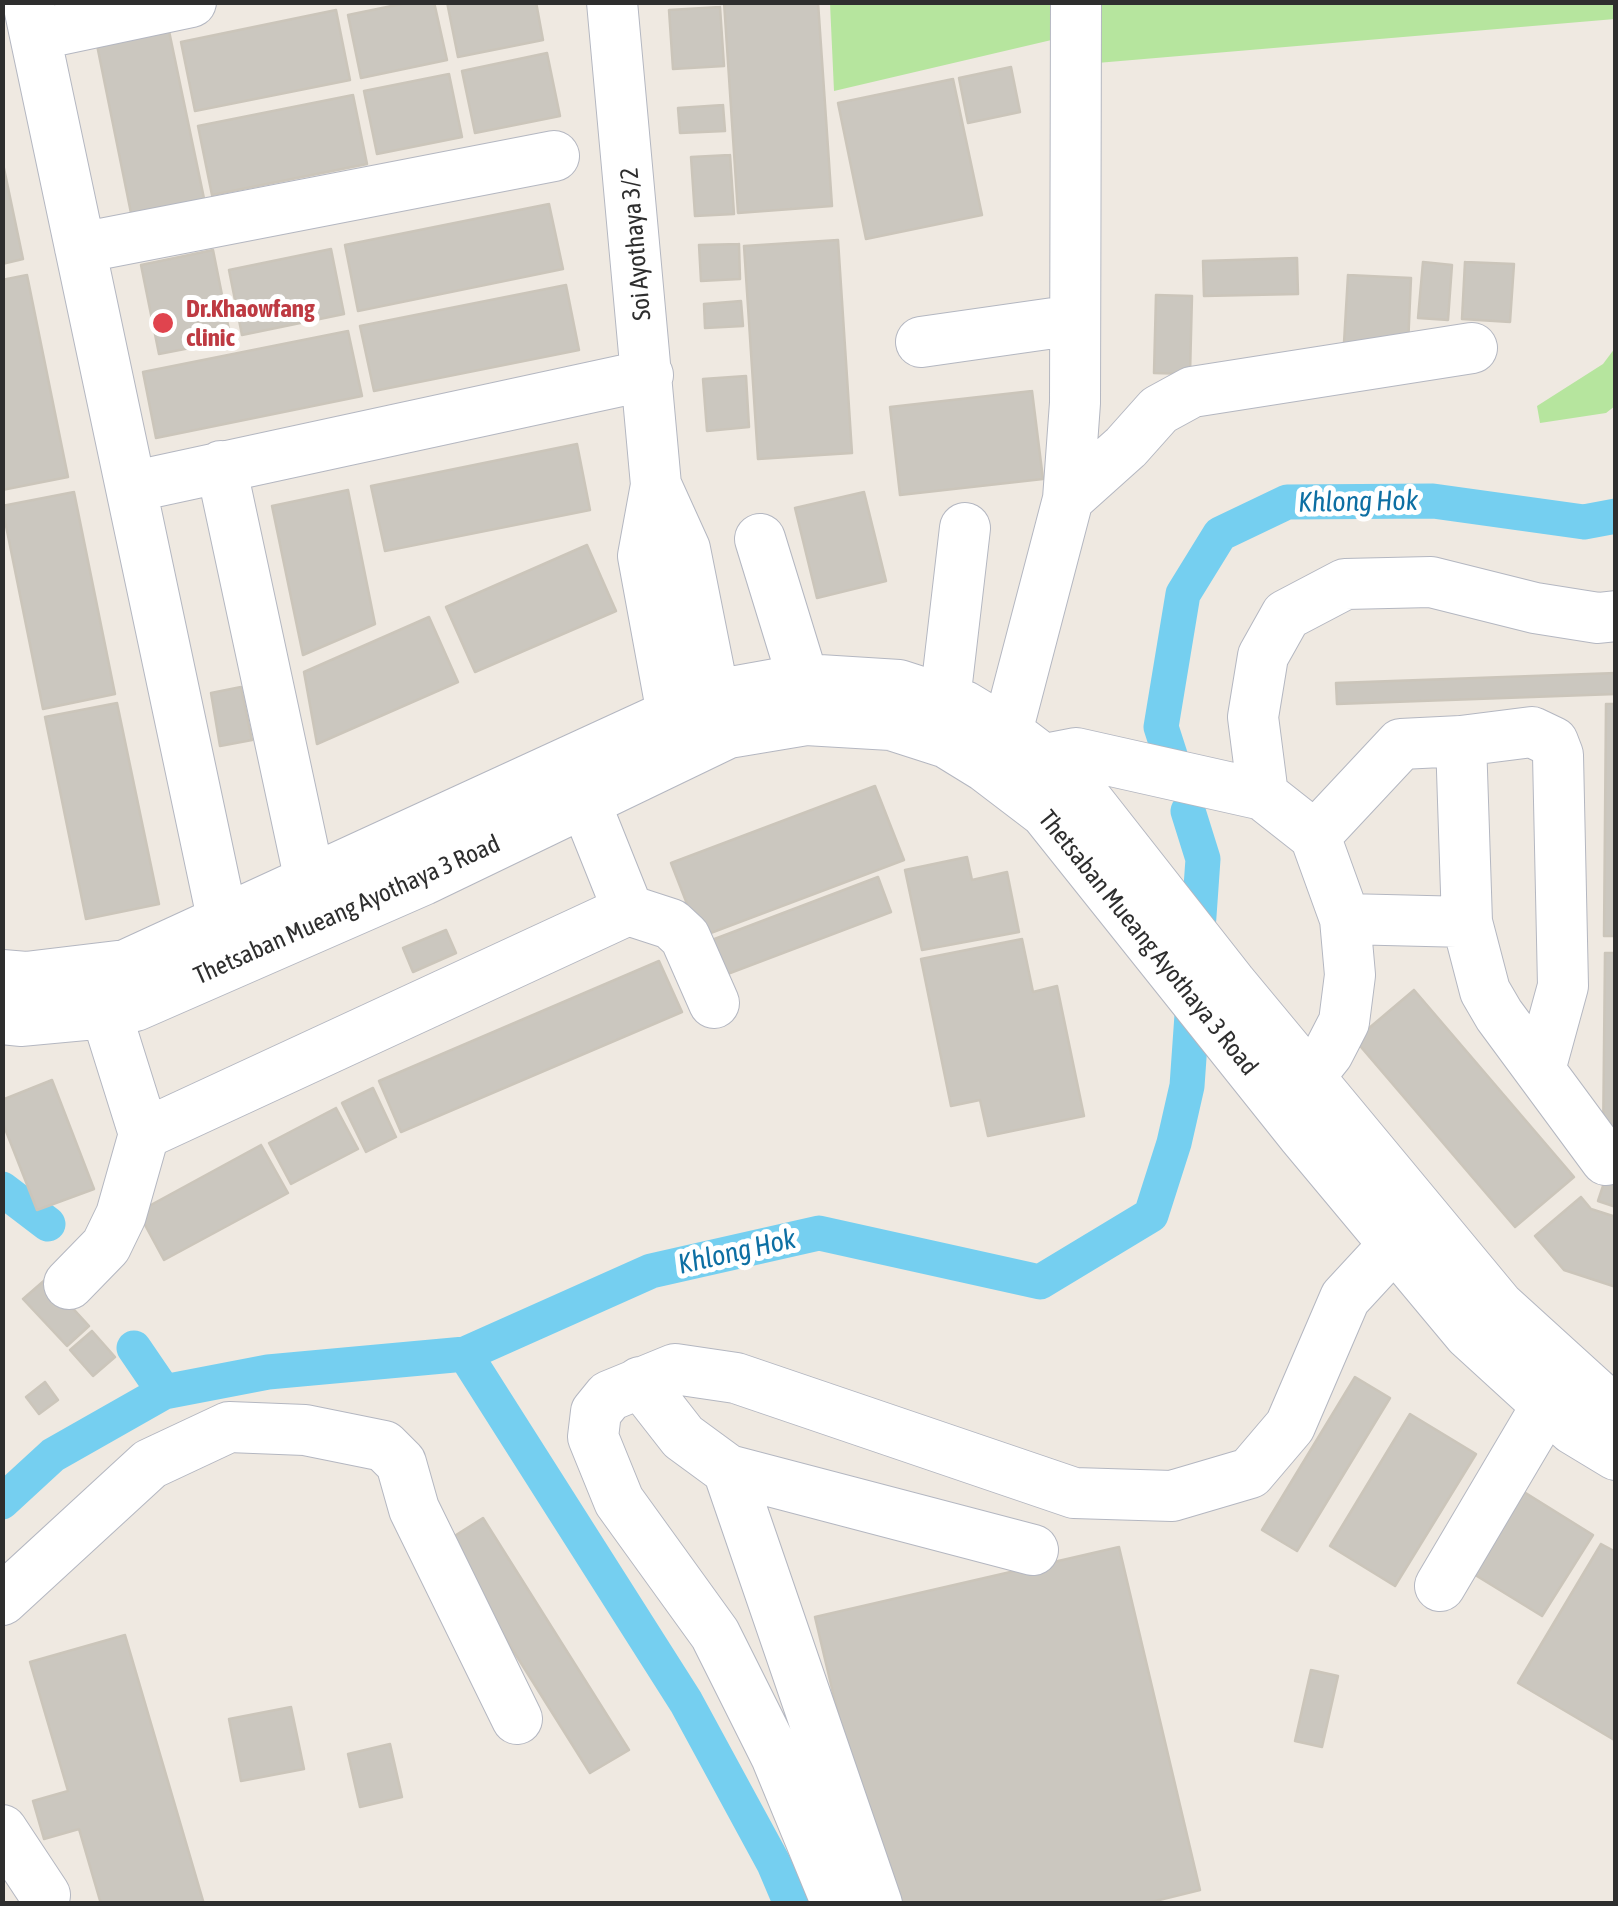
<!DOCTYPE html>
<style>
body{margin:0}
#map{position:relative;width:1618px;height:1906px;overflow:hidden;background:#efe9e1;font-family:"Asap Condensed",sans-serif}
canvas{display:block}
.frame{position:absolute;inset:0;border:5px solid #2e2e2e;pointer-events:none}
</style>
<div id="map">
<canvas width="1618" height="1906"></canvas>
<div class="frame"></div>
</div>
<script>
const context = document.querySelector('canvas').getContext('2d');
context.lineJoin = 'round';
function fillPath(path, color) { context.fillStyle = color; context.fill(path, 'evenodd'); }
const shape = rows => new Path2D(rows.map(r => 'M' + r).join(''));
function trace(path, color, width, dash) { context.strokeStyle = color; context.lineWidth = width; context.lineCap = dash ? 'butt' : 'round'; context.setLineDash(dash || []); context.stroke(path); }
function label(font, color, halo, rows, align = 'center') {
  context.font = font + ' "Asap Condensed",sans-serif'; context.lineWidth = 10; context.setLineDash([]); context.textBaseline = 'middle'; context.strokeStyle = halo; context.fillStyle = color; for (const [text, x, y, turn = 0] of rows) {
    context.save(); context.translate(x, y); context.rotate((+turn || 0) * Math.PI / 180); context.textAlign = isNaN(turn) ? turn : align; if (halo) context.strokeText(text, 0, 0); context.fillText(text, 0, 0); context.restore();
  }
}
const green = shape([
 [830,3,1059,3,1060,38,834,91],
 [1100,3,1615,3,1615,19,1097,63],
 [1615,348,1615,406,1606,413,1540,423,1537,406,1603,364]
]);
const canal = shape([
 [1170,755,1161,727,1183,594,1220,534,1287,502,1433,501,1584,522,1616,516],
 [2,1189,48,1224],
 [134,1348,164,1392],
 [465,1354,686,1702,774,1864,791,1904],
 [2,1502,53,1455,164,1392,268,1372,465,1354,651,1271,819,1233,1040,1282,1151,1215,1174,1143,1187,1086,1203,859,1188,811]
]);
const building = shape([
 [411,2,434,2,447,60,361,78,348,15,411,2],
 [447,2,536,2,543,40,458,57,447,2],
 [724,2,818,2,832,206,738,213,724,2],
 [720,7,724,66,673,69,669,10,720,7],
 [336,10,350,80,195,111,181,42,336,10],
 [169,31,206,208,133,223,97,45,169,31],
 [547,53,560,116,475,133,462,71,547,53],
 [1011,67,1020,112,968,123,959,78,1011,67],
 [449,74,462,137,377,154,364,91,449,74],
 [953,79,982,215,866,239,838,103,953,79],
 [353,95,367,164,212,195,198,126,353,95],
 [723,105,725,131,680,133,678,108,723,105],
 [730,155,734,214,695,216,691,157,730,155],
 [2,159,23,259,2,264,2,159],
 [549,204,563,269,358,311,345,245,549,204],
 [838,240,852,453,758,459,744,246,838,240],
 [739,244,740,279,701,281,699,245,739,244],
 [331,249,344,314,242,335,229,270,331,249],
 [213,250,231,340,159,354,141,265,213,250],
 [1297,258,1298,294,1204,296,1203,261,1297,258],
 [1423,262,1452,265,1448,320,1418,318,1423,262],
 [1465,262,1514,264,1510,322,1462,319,1465,262],
 [27,275,68,477,2,490,2,280,27,275],
 [1348,275,1411,278,1408,346,1344,343,1348,275],
 [566,285,579,350,374,391,360,326,566,285],
 [1156,295,1192,296,1190,374,1154,373,1156,295],
 [741,301,743,326,705,328,704,304,741,301],
 [348,331,362,396,156,438,143,372,348,331],
 [746,376,749,427,707,431,703,379,746,376],
 [1032,391,1043,479,900,495,890,407,1032,391],
 [577,444,590,510,385,551,371,486,577,444],
 [348,490,375,624,303,655,272,506,348,490],
 [74,492,115,694,43,709,2,506,74,492],
 [864,492,886,581,817,598,795,508,864,492],
 [587,545,616,611,475,672,446,607,587,545],
 [429,617,458,682,317,744,304,672,429,617],
 [1616,673,1616,694,1337,704,1336,683,1616,673],
 [241,687,252,740,220,746,211,693,241,687],
 [117,703,159,904,86,919,45,717,117,703],
 [1606,704,1616,704,1616,936,1604,936,1606,704],
 [875,786,904,860,700,937,671,863,875,786],
 [967,857,972,880,1007,872,1019,932,922,950,905,870,967,857],
 [878,877,891,912,717,978,704,943,878,877],
 [446,930,456,953,413,972,403,948,446,930],
 [1022,939,1033,992,1057,986,1084,1116,988,1136,980,1100,951,1106,921,959,1022,939],
 [1605,953,1616,953,1616,1145,1603,1145,1605,953],
 [659,961,682,1012,401,1132,379,1081,659,961],
 [1414,990,1574,1177,1515,1227,1355,1040,1414,990],
 [52,1080,94,1189,37,1210,2,1121,2,1100,52,1080],
 [373,1088,396,1137,366,1152,342,1103,373,1088],
 [336,1108,358,1149,291,1184,269,1143,336,1108],
 [261,1145,288,1193,164,1260,138,1212,261,1145],
 [1612,1159,1616,1160,1616,1207,1598,1201,1612,1159],
 [1581,1197,1591,1209,1616,1217,1616,1287,1564,1270,1535,1236,1581,1197],
 [46,1279,89,1326,67,1346,23,1299,46,1279],
 [92,1331,115,1357,93,1376,70,1350,92,1331],
 [1355,1377,1390,1398,1297,1551,1262,1530,1355,1377],
 [45,1382,58,1400,39,1414,26,1397,45,1382],
 [1410,1414,1476,1454,1395,1586,1330,1546,1410,1414],
 [1524,1492,1593,1535,1542,1616,1472,1573,1524,1492],
 [483,1518,629,1750,590,1773,445,1542,483,1518],
 [1601,1544,1616,1552,1616,1741,1518,1683,1601,1544],
 [1119,1547,1200,1890,1143,1904,883,1904,815,1617,1119,1547],
 [125,1635,204,1904,101,1904,79,1829,44,1839,33,1801,68,1791,30,1662,125,1635],
 [1311,1670,1338,1676,1322,1747,1295,1741,1311,1670],
 [291,1707,304,1769,241,1781,229,1719,291,1707],
 [390,1744,402,1797,360,1807,348,1754,390,1744]
]);
const minor = shape([
 [28,2,223,922],
 [612,2,656,485,643,556,672,714],
 [35,35,191,2],
 [80,248,554,156],
 [921,342,1075,320],
 [221,466,310,881],
 [656,485,685,549,714,695],
 [131,487,648,375],
 [1068,499,1126,447,1159,410,1192,392,1472,348],
 [760,539,803,679],
 [945,700,965,528],
 [1007,732,1068,499,1075,403,1076,2],
 [1461,741,1532,732,1553,742,1558,755,1563,986,1540,1070],
 [1045,759,1076,753,1263,795,1315,836,1345,919,1350,975,1344,1022,1328,1053,1309,1077],
 [1263,795,1253,717,1263,656,1286,615,1345,584,1431,582,1535,608,1598,618,1616,616],
 [1315,836,1401,744,1461,741,1467,922,1345,919],
 [628,910,671,924,685,937,714,1003],
 [1467,922,1485,991,1499,1015,1606,1160],
 [2,975,26,977,126,965,714,695,803,679,899,685,964,706,1007,732,1074,783,1231,983,1499,1306,1598,1396,1616,1407],
 [106,1013,144,1134,628,910,584,800],
 [2,1019,20,1021,106,1013,135,1006,423,880,728,733,806,720,891,725,947,743,986,767,1045,812,1302,1134,1469,1334,1573,1429,1616,1455],
 [69,1284,106,1246,121,1215,144,1134],
 [640,1382,683,1437,728,1470,1033,1550],
 [728,1470,877,1904],
 [1440,1586,1547,1405],
 [2,1600,150,1464,229,1427,305,1430,384,1446,401,1463,414,1509,517,1719],
 [2,1830,45,1895],
 [837,1904,776,1756,715,1634,619,1501,593,1437,596,1412,609,1396,675,1369,736,1378,1074,1493,1172,1496,1250,1473,1290,1426,1345,1298,1394,1245]
]);
const markers = [
 [163,323,12,"#e0444e"]
];
const streetNames = [
 ["Soi Ayothaya 3/2",636,244,-95],
 ["Thetsaban Mueang Ayothaya 3 Road",347,910,-24],
 ["Thetsaban Mueang Ayothaya 3 Road",1148,943,51]
];
const healthNames = [
 ["Dr.Khaowfang",186,309],
 ["clinic",186,338]
];
const waterNames = [
 ["Khlong Hok",1358,502,-1],
 ["Khlong Hok",737,1252,-13]
];
fillPath(green, '#b6e59e');
trace(canal, '#75cff0', 35);
fillPath(building, '#cbc7bf');
trace(building, '#cbc5ba', 2.5);
trace(minor, '#b4b7c1', 52);
trace(minor, '#fff', 50);
for (const [x, y, r, color] of markers) { const dot = new Path2D(); dot.arc(x, y, r, 0, 2 * Math.PI); context.fillStyle = color; context.fill(dot); trace(dot, '#fff', 4); }
label('25px', '#2e2e2e', '#fff', streetNames);
label('bold 25px', '#be3a42', '#fff', healthNames, 'left');
label('italic 28px', '#0d6fa3', '#fff', waterNames);
</script>
